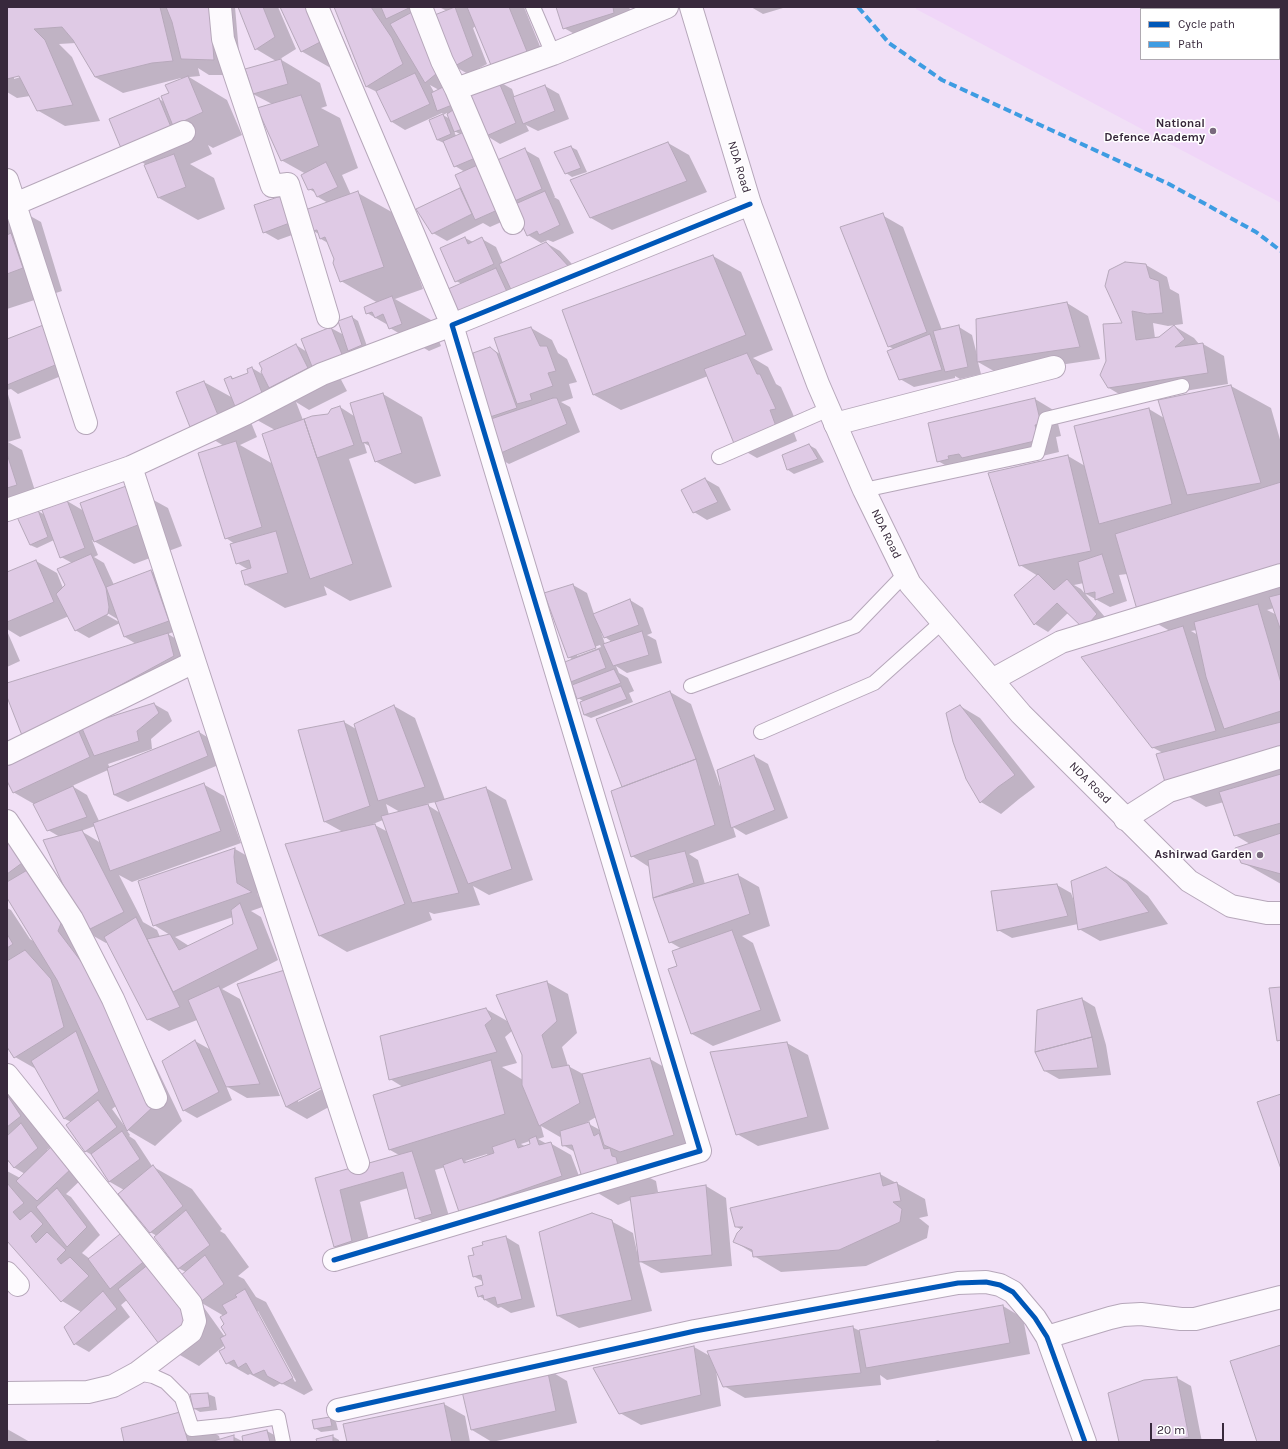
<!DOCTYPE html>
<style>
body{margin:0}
#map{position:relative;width:1288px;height:1449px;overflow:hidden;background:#f1e0f6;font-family:Karla,sans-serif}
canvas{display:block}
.frame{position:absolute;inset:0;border:8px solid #38293c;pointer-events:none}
.legend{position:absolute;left:1140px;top:8px;width:140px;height:52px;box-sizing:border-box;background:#fff;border:1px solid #afa9b1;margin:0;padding:5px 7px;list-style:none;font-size:12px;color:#38293c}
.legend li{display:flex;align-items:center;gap:8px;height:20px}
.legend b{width:20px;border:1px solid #afa9b1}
.scale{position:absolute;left:1150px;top:1423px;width:74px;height:18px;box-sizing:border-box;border:2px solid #38293c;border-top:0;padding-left:5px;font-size:12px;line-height:14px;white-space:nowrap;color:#38293c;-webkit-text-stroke:3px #fff;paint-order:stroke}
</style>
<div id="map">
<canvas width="1288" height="1449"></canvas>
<div class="frame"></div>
<ul class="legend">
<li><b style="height:5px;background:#0057b8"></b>Cycle path</li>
<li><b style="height:5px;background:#3e9ce2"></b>Path</li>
</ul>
<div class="scale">20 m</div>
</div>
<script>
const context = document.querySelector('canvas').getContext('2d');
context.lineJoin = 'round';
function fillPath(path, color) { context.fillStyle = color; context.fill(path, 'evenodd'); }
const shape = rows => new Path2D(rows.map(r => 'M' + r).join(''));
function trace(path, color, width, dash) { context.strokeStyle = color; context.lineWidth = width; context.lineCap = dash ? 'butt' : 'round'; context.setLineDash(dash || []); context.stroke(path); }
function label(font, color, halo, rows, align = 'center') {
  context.font = font + ' Karla,sans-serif'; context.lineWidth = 3; context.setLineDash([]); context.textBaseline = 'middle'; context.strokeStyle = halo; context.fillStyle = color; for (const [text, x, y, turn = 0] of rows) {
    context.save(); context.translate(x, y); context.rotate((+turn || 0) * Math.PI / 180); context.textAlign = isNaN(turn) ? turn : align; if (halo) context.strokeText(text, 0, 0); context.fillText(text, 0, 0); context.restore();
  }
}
const built = shape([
 [916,7,1281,7,1281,203,916,9],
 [1141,9,1279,9,1279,59,1141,59]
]);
const shadow = shape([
 [7,7,235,7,241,75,209,75,198,68,200,76,189,77,227,100,242,135,213,148,208,145,212,154,190,164,214,178,225,209,198,220,159,198,145,164,124,152,159,99,164,102,181,80,181,78,123,93,95,77,76,43,59,44,72,57,100,121,65,126,37,110,30,96,17,98,7,92],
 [24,74,24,76,14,79,14,77],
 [239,7,278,7,296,49,280,59,320,83,327,106,321,108,340,118,358,168,342,175,351,195,358,193,397,215,423,289,395,299,431,320,441,346,429,351,390,328,388,325,367,313,378,303,341,281,335,259,328,243,321,239,319,234,313,231,328,203,318,197,316,193,309,189,306,174,281,160,272,104,253,94,276,61,256,49],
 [282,7,329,7,351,56,329,67,301,51],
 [335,7,426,7,515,216,490,227,483,223,447,241,433,233,418,209,462,188,465,172,455,166,444,143,437,140,430,120,444,114,442,113,405,130,392,122,379,93,367,87],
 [430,85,439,90,434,92],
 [447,113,450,119,443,115],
 [454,131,460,134,456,136],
 [439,7,524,7,548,66,514,81,493,69,476,26,473,28,487,64,468,74,454,66,447,11],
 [557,7,629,7,635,24,585,40,564,28],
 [751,7,782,7,783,8,763,14],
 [498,81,512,89,515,98,545,86,559,94,569,119,538,131,526,125,529,131,500,144,487,136],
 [668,143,689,155,707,192,612,230,591,218,588,173],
 [571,147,577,150,587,172,572,177,566,173],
 [525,150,539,158,555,197,554,197,559,200,574,233,553,242,548,240,541,243,528,235,511,202],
 [7,203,41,222,62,291,7,309],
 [255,206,309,229,278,240,264,232],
 [882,215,903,227,942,330,959,327,972,335,977,355,1067,303,1088,316,1100,359,999,374,978,362,981,374,960,379,955,376,955,378,914,387,900,379,894,349,888,346],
 [465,238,473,242,482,239,496,247,503,263,546,243,560,251,584,277,528,303,462,284,456,281],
 [713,256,741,272,773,350,753,358,768,367,776,384,781,387,796,421,790,422,797,441,757,458,736,446,708,376,621,410,594,395],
 [1146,265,1167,277,1170,289,1179,294,1183,324,1168,326,1153,323,1155,338,1160,338,1174,326,1194,338,1199,344,1203,344,1224,356,1228,384,1129,400,1109,388,1123,323],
 [352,317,358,321,368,349,356,354,351,351,356,364,337,372,347,391,309,410,296,402,303,420,328,415,340,407,354,416,383,394,422,417,441,476,415,484,375,461,371,447,364,443,367,453,349,459,392,587,350,601,324,586,327,595,285,608,246,585,242,572,249,570,237,563,235,544,226,538,224,446,191,426,177,393,204,382,233,398,231,377,235,379,250,373,252,368,262,374,296,345,307,352,331,328,344,335],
 [248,415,275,430,273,464,240,445,257,437],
 [531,328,552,340,558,353,567,359,577,382,569,384,573,398,561,402,570,407,580,432,509,464,495,456,476,362,490,348,500,354],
 [7,340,73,371,18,394,11,389,7,390],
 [1231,386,1271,408,1281,443,1281,884,1242,862,1250,844,1235,835,1224,802,1206,807,1167,784,1163,753,1152,747,1170,631,1138,613,1127,574,1119,575,1127,601,1110,607,1086,594,1084,583,1074,585,1081,589,1110,623,1099,636,1069,612,1048,632,1035,624,1038,576,1020,565,1068,456,1085,466,1149,409,1164,418,1159,401],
 [1274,608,1277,615,1267,610],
 [1197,630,1198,635,1191,631],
 [7,391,21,438,8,442,22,450,37,497,7,507],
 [1035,399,1055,411,1061,436,1056,437,1059,452,983,470,959,473,938,461],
 [809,445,816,449,824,462,794,474,788,470,783,456],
 [705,479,719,487,731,510,707,520,694,512],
 [128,486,168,508,182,546,134,564,92,540,98,555,94,557,104,563,114,585,151,571,165,579,182,629,168,634,188,646,195,667,95,722,154,704,168,712,172,721,151,739,152,749,108,764,110,768,199,732,212,740,221,764,128,802,114,795,108,770,72,786,87,795,99,821,203,784,224,796,241,843,132,882,119,875,143,922,157,930,160,937,170,935,154,925,139,882,235,849,256,861,254,869,258,896,271,904,251,911,261,917,278,960,222,989,240,999,280,1096,247,1098,226,1086,232,1100,197,1118,183,1110,195,1041,211,1050,197,1020,169,1031,148,1019,108,942,106,943,90,934,128,1008,182,1121,155,1146,126,1129,130,1135,129,1136,135,1140,152,1166,192,1189,222,1229,220,1231,225,1234,249,1267,238,1276,244,1279,256,1297,266,1302,313,1390,304,1395,281,1383,274,1387,250,1374,248,1375,227,1363,226,1348,225,1345,199,1366,159,1343,127,1300,121,1305,130,1317,89,1352,75,1344,65,1327,81,1312,62,1301,7,1239,7,1171,20,1178,25,1174,15,1168,11,1163,7,1161,7,1069,86,1175,66,1194,71,1197,100,1235,82,1253,90,1259,124,1232,181,1276,186,1272,178,1268,157,1236,150,1232,124,1190,110,1182,92,1155,85,1151,71,1122,65,1119,36,1069,15,1057,7,1045,7,908,11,910,30,939,35,942,7,896,7,812,75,911,60,837,48,830,34,804,13,792,7,778,39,746,7,695,7,684,136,644,125,637,120,623,89,638,75,630,69,616,20,637,7,629,7,573,36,561,57,573,63,588,66,585,72,563,61,557,54,540,37,548,30,545,38,511,45,515,67,501,84,511],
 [104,611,119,620,119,622,103,613],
 [95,826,101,843,81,831],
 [233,917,234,925,189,946,175,937],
 [116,1106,127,1128,126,1128,112,1109],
 [54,1144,48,1152,47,1150],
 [200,1302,224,1316,227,1336,225,1337],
 [258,1311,296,1381,295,1382,256,1312],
 [573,585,587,593,594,614,630,600,643,608,652,633,647,635,656,640,662,663,627,673,616,666,619,673,628,678,634,691,629,693,633,702,591,718,584,715,583,701,578,698,574,685,569,682,573,660,569,657],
 [602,631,605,637,612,642,605,644,601,632],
 [600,645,601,647,577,656,577,653],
 [7,631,20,661,7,667],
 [670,692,691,704,720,786,754,756,768,764,788,818,746,835,733,827,736,837,689,854,698,860,705,884,738,875,759,887,770,926,742,936,753,943,781,1021,713,1046,692,1034,669,969,678,966,682,949,670,942,654,898,649,867,632,856,623,788],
 [394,706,415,718,445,800,486,788,506,800,533,880,489,895,473,886,480,905,434,914,429,912,432,920,347,952,320,936,286,844,343,832,325,822,299,730,344,722,356,729,355,724],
 [436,802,440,813,426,804],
 [386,804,400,812,389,815],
 [383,820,388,832,373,824],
 [960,706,980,718,1035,787,1019,799,1001,814,981,802],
 [1106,868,1127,880,1148,896,1168,924,1100,941,1079,929,1078,924,1012,938,998,930,1057,885,1071,893,1075,904],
 [547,982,568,994,577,1033,562,1047,568,1066,583,1074,650,1059,671,1071,694,1147,649,1172,650,1178,656,1181,658,1192,652,1194,706,1186,726,1198,732,1266,661,1273,639,1261,652,1311,579,1328,558,1316,611,1221,633,1233,637,1252,639,1252,631,1200,618,1205,581,1183,460,1211,445,1167,435,1170,452,1226,437,1230,416,1218,408,1188,360,1202,372,1253,356,1258,335,1246,317,1178,399,1155,390,1150,403,1087,390,1079,486,1009,509,1022,497,996],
 [512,1031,523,1055,523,1080,502,1067,517,1063,505,1037],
 [596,1117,600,1130,589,1124,584,1124],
 [541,1126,560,1137,561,1136,563,1145,575,1152,582,1174,579,1176,571,1155,550,1143,547,1144,538,1139,544,1137],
 [530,1141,531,1145,526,1147,521,1144],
 [487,1154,488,1156,468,1163,465,1161],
 [239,985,347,1097,307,1119,286,1107],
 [330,1082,331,1084,298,1102,298,1099],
 [1082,999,1095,1007,1106,1045,1111,1075,1059,1079,1045,1071],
 [787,1043,808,1055,829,1129,758,1146,737,1134],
 [880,1174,925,1199,928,1216,919,1218,929,1226,927,1238,866,1266,781,1272,754,1256,753,1253,735,1242,742,1230,735,1226],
 [506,1237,519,1245,535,1307,511,1313,501,1307,498,1308,479,1296,485,1286,484,1282,473,1276,475,1255,484,1246],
 [1003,1306,1023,1318,1030,1354,887,1380,880,1375,881,1385,745,1398,724,1386,716,1370,721,1406,641,1425,620,1413,694,1347,710,1356,852,1327,860,1331],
 [547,1369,567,1381,577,1423,492,1442,472,1430],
 [1177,1378,1191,1386,1202,1442,1120,1442],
 [208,1394,215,1397,217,1410,200,1412,193,1408],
 [444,1404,465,1416,470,1442,348,1442],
 [180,1413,219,1436,220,1440,234,1437,244,1442,125,1442],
 [330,1418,336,1422,338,1430,321,1432,315,1428],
 [7,1429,30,1442,7,1442],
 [267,1431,287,1442,244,1442,243,1437],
 [332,1436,339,1440,339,1442,318,1442],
 [938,1440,942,1442,932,1442]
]);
const building = shape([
 [11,7,160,7,173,61,152,63,95,77,73,40,62,27,34,29,45,40,73,105,37,111,19,76,7,79,7,8,11,7],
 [166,7,210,7,214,60,181,59,172,22,166,7],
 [238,7,263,7,275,37,255,50,238,7],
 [280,7,309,7,324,40,301,52,280,7],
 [334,7,371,7,392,38,403,64,366,87,334,7],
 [381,7,411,7,386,19,381,7],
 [455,7,473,56,453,67,432,16,455,7],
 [467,7,509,7,528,54,493,70,467,7],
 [556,7,613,7,614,13,563,29,556,7],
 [414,11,442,69,425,83,390,24,414,11],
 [281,59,288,84,253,94,245,69,281,59],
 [415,73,430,104,391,122,376,91,415,73],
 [188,76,203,112,173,126,161,96,169,93,165,85,188,76],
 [498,80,516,123,486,136,468,93,498,80],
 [447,85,457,103,437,111,431,93,447,85],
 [545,85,555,111,523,124,513,97,545,85],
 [301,95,319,146,281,161,257,108,301,95],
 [159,98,173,132,123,153,109,119,159,98],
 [456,108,465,128,454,132,447,114,456,108],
 [443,114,451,134,437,140,429,120,443,114],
 [469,130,480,156,454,167,443,141,469,130],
 [668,142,687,181,590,218,570,180,668,142],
 [571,146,581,168,565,174,554,152,571,146],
 [525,148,542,189,510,203,495,161,525,148],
 [174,154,186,187,158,198,144,165,174,154],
 [326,162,338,187,317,197,313,189,308,190,301,175,326,162],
 [482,163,502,208,475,220,455,175,482,163],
 [460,188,472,214,432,234,416,209,460,188],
 [358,191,384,267,340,282,333,263,334,259,325,237,320,239,317,230,312,231,305,210,358,191],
 [545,191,560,225,539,235,537,231,527,236,513,205,545,191],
 [287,194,295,221,263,233,254,205,287,194],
 [883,213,927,332,888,347,840,227,883,213],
 [11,233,23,268,7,274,7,235,11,233],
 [465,237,468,244,482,237,494,264,455,282,440,248,465,237],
 [546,242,571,269,514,296,499,264,546,242],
 [713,255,746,335,593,395,562,310,713,255],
 [1125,262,1146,264,1150,278,1159,281,1163,313,1147,314,1132,311,1136,340,1159,337,1174,325,1185,339,1175,347,1203,343,1208,373,1108,388,1100,375,1106,361,1103,324,1122,323,1105,286,1109,270,1125,262],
 [496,268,508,294,459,315,448,289,496,268],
 [392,296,402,324,389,329,383,314,375,318,372,312,366,314,364,307,392,296],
 [1067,302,1080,347,977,362,976,319,1067,302],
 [352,316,362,345,348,351,338,321,352,316],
 [46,324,60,363,7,385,7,339,46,324],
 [959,325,968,367,945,372,933,331,959,325],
 [331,327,343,357,313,369,301,339,331,327],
 [531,327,540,346,547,346,556,371,548,373,553,386,530,394,532,400,517,404,494,338,531,327],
 [930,334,942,370,899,380,887,351,930,334],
 [296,344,308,368,269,388,261,372,262,369,259,363,296,344],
 [490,347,497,353,517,408,487,418,468,365,475,362,473,353,490,347],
 [747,353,757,374,760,374,776,409,770,410,777,429,735,446,704,369,747,353],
 [252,367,264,398,236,409,224,379,231,376,232,379,248,373,247,369,252,367],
 [204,381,218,415,190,427,176,392,204,381],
 [1231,385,1261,483,1187,495,1158,400,1231,385],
 [383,393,402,453,375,462,368,442,362,443,350,403,383,393],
 [553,398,557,398,567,424,494,456,482,422,553,398],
 [1035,398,1041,424,1035,425,1039,440,962,458,959,454,948,456,949,459,937,462,928,423,1035,398],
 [340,406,354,445,317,458,304,419,312,416,328,414,331,409,340,406],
 [1149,408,1172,504,1099,524,1074,426,1149,408],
 [304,419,353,564,310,579,262,434,304,419],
 [236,441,262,527,225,539,198,453,236,441],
 [809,444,818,459,787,470,782,455,809,444],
 [7,454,17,485,7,488,7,454],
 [1068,455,1091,551,1019,566,988,473,1068,455],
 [705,478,718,502,693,513,681,490,705,478],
 [1281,482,1281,573,1138,613,1115,534,1281,482],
 [129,485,143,523,94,542,80,503,129,485],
 [67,500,85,548,60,558,42,510,67,500],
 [38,510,48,537,30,545,17,517,38,510],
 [276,531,288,573,245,585,241,571,251,568,249,560,236,564,230,544,276,531],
 [91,554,106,588,109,607,108,614,75,631,56,594,65,585,57,569,91,554],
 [1102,554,1114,593,1095,600,1095,592,1085,594,1078,562,1102,554],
 [36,560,54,602,7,622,7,572,36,560],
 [151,570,169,621,124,637,106,587,151,570],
 [1038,574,1054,590,1067,579,1097,614,1084,629,1057,603,1034,625,1014,595,1038,574],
 [573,584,596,648,568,658,544,593,573,584],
 [1281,594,1281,631,1269,597,1281,594],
 [630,599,639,625,604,638,593,614,630,599],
 [1258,604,1281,683,1281,711,1224,729,1206,677,1194,622,1258,604],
 [1183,626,1216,731,1152,748,1081,657,1183,626],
 [642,631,649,655,613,666,603,644,642,631],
 [168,633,174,656,23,738,7,697,7,683,168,633],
 [599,649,606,668,568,683,562,663,599,649],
 [614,669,621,683,577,699,572,685,614,669],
 [621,686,627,699,584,715,580,702,621,686],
 [670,691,696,759,622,787,596,719,670,691],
 [154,703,159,713,137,731,139,741,94,756,81,726,154,703],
 [394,705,425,787,378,801,354,724,394,705],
 [960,705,1015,775,998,787,980,803,966,779,953,742,946,713,960,705],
 [344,721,370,806,324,822,298,730,344,721],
 [1281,722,1281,755,1166,785,1156,754,1281,722],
 [77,727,90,757,13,793,7,781,7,760,77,727],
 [199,731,208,756,114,795,107,768,199,731],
 [754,755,775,810,731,828,717,770,754,755],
 [696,759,715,825,631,857,611,791,696,759],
 [1281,774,1281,823,1234,836,1219,792,1281,774],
 [204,783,221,831,110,871,93,823,204,783],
 [73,786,87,817,47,831,33,804,73,786],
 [486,787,512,869,468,884,435,802,486,787],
 [428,804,459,893,412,903,381,816,428,804],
 [375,824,405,904,319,936,285,844,375,824],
 [82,830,124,912,84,932,43,840,82,830],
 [1281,833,1281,874,1241,863,1235,848,1281,833],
 [7,838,22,863,7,874,7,838],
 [235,848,234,857,237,883,252,892,153,926,138,881,235,848],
 [685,851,694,883,653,898,648,860,685,851],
 [1106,867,1127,883,1149,912,1078,930,1071,881,1106,867],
 [29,869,64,916,58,931,83,964,155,1105,127,1131,57,980,7,898,7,882,29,869],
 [738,874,750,914,669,943,653,898,738,874],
 [1057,884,1068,916,997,931,991,891,1057,884],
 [240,903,258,949,173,992,147,939,170,934,179,950,233,924,231,910,240,903],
 [136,917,180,1007,147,1020,104,937,136,917],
 [732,930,761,1010,691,1034,668,969,677,966,672,951,732,930],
 [7,934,13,944,7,948,7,934],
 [25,950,51,979,64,1027,14,1058,7,1047,7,961,25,950],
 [285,970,326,1085,286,1107,237,984,285,970],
 [547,981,557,1021,542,1035,552,1068,569,1065,580,1103,539,1126,522,1085,522,1055,496,995,547,981],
 [219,986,260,1084,226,1087,188,1000,219,986],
 [1281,987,1281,1040,1277,1041,1269,988,1281,987],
 [1082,998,1092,1037,1035,1052,1037,1010,1082,998],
 [486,1008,492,1019,485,1025,497,1052,389,1080,380,1036,486,1008],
 [76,1031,99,1091,64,1119,31,1061,76,1031],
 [1092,1037,1098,1068,1044,1071,1035,1052,1092,1037],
 [195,1040,219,1092,183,1111,162,1061,195,1040],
 [787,1042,808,1117,736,1135,710,1052,787,1042],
 [650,1058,674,1135,620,1152,604,1145,582,1074,650,1058],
 [491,1060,505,1114,389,1150,373,1095,491,1060],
 [1281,1094,1281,1169,1257,1102,1281,1094],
 [7,1095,21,1116,7,1127,7,1095],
 [98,1100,117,1127,85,1152,66,1125,98,1100],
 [589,1122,594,1136,599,1133,604,1149,610,1148,612,1156,616,1157,619,1169,578,1183,577,1176,581,1174,572,1145,562,1146,560,1131,589,1122],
 [21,1123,38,1148,14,1168,7,1159,7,1136,21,1123],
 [122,1131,140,1159,109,1182,91,1154,122,1131],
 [536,1136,539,1145,551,1142,562,1176,459,1212,443,1165,462,1158,464,1163,494,1153,492,1147,515,1139,518,1148,530,1144,529,1139,536,1136],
 [55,1143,73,1167,37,1201,16,1181,55,1143],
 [412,1151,432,1214,415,1219,403,1172,340,1190,352,1241,334,1247,315,1178,412,1151],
 [153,1165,183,1206,150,1233,118,1194,153,1165],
 [880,1173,883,1186,897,1182,901,1201,893,1202,902,1209,900,1222,839,1250,753,1257,752,1250,733,1242,737,1233,743,1227,735,1227,730,1208,880,1173],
 [7,1183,24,1203,13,1212,20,1220,31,1211,43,1224,31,1236,36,1243,47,1232,66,1250,57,1259,61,1264,70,1257,89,1276,61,1302,7,1241,7,1183],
 [706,1185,712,1255,639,1262,630,1197,706,1185],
 [57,1188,87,1227,67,1247,36,1207,57,1188],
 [186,1210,210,1245,178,1269,154,1237,186,1210],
 [592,1213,612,1220,632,1300,557,1316,539,1232,592,1213],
 [124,1231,147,1259,110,1289,88,1259,124,1231],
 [506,1236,522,1299,497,1305,495,1297,484,1300,483,1295,478,1297,475,1287,483,1285,481,1275,473,1277,468,1256,474,1255,472,1248,483,1245,482,1242,506,1236],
 [205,1255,224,1284,199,1303,180,1276,205,1255],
 [150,1263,190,1319,159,1344,118,1289,150,1263],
 [245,1289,293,1378,282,1384,267,1376,264,1370,253,1375,246,1363,238,1368,234,1360,226,1364,219,1351,225,1348,220,1338,226,1335,221,1327,224,1324,220,1317,227,1313,222,1305,237,1297,235,1295,245,1289],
 [103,1291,117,1309,74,1345,64,1327,103,1291],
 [1003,1305,1010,1343,866,1368,859,1330,1003,1305],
 [853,1326,861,1373,723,1387,707,1351,853,1326],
 [1281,1345,1281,1442,1257,1442,1230,1361,1281,1345],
 [694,1346,701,1395,619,1414,593,1368,694,1346],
 [547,1368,556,1411,471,1430,461,1387,547,1368],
 [1177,1377,1189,1437,1167,1442,1119,1442,1108,1393,1144,1380,1177,1377],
 [208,1393,210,1407,193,1409,190,1394,208,1393],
 [444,1403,452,1442,347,1442,343,1424,444,1403],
 [180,1412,188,1442,124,1442,121,1428,180,1412],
 [330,1417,332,1426,314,1429,312,1420,330,1417],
 [267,1430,270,1442,243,1442,242,1436,267,1430],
 [234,1435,234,1442,210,1442,234,1435],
 [333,1435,333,1442,317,1442,316,1439,333,1435]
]);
const service = shape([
 [533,7,553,54],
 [719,457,829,409],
 [864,490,1037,453,1046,419,1182,386],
 [691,686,855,626,905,574],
 [761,732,874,683,942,622],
 [137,1373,153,1376,166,1382,182,1398,192,1429,231,1425,278,1417,283,1442]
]);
const minor = shape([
 [220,7,223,39,272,186,288,184,328,317],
 [421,7,442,61,456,89,553,54,667,7],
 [456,89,513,223],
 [7,180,86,423],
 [15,204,184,132],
 [835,424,1054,367],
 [131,467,358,1163],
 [7,510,131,467,245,414,322,374,452,325,317,7],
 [992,680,1061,642,1281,575],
 [7,754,194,662],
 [1125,819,1169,791,1281,757],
 [7,821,72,919,113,999,156,1098],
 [7,1075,191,1304,195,1321,191,1332,137,1373,113,1386,88,1392,7,1393],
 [334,1260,700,1151,452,325,750,204],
 [7,1273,18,1285],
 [1047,1337,1110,1318,1123,1315,1141,1314,1181,1319,1195,1319,1281,1297],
 [338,1410,695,1331,958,1283,986,1282,1000,1285,1013,1292,1035,1318,1047,1337,1085,1442]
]);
const primary = shape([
 [691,7,750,204,818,384,864,490,910,584,1021,714,1189,881,1231,906,1267,913,1281,913]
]);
const quiet = shape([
 [858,7,889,43,942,80,1169,184,1256,232,1281,251]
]);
const cycleway = shape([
 [334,1260,700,1151,452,325,750,204],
 [338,1410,695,1331,958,1283,986,1282,1000,1285,1013,1292,1035,1318,1047,1337,1085,1442]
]);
const markers = [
 [1213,131,4,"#79697d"],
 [1260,855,4,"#79697d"]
];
const poiNames = [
 ["National",1205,124],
 ["Defence Academy",1205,138],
 ["Ashirwad Garden",1252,855]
];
const streetNames = [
 ["NDA Road",739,167,73],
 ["NDA Road",886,534,64],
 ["NDA Road",1090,783,45]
];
fillPath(built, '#f0d6f8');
fillPath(shadow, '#0003');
fillPath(building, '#dfcae5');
trace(building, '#b6a8ba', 1);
trace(service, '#b6a7ba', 16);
trace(minor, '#b6a7ba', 24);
trace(primary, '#b6a7ba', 24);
trace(service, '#fdfafe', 14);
trace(minor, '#fdfafe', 22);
trace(primary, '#fdfafe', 22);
trace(quiet, '#3e9ce2', 4, [8, 4]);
trace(cycleway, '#0057b8', 5);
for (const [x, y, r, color] of markers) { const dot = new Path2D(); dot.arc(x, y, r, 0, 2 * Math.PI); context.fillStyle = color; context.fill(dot); trace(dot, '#fff', 1.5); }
label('bold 12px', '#38293c', '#fff', poiNames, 'right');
label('12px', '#38293c', '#fff', streetNames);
</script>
